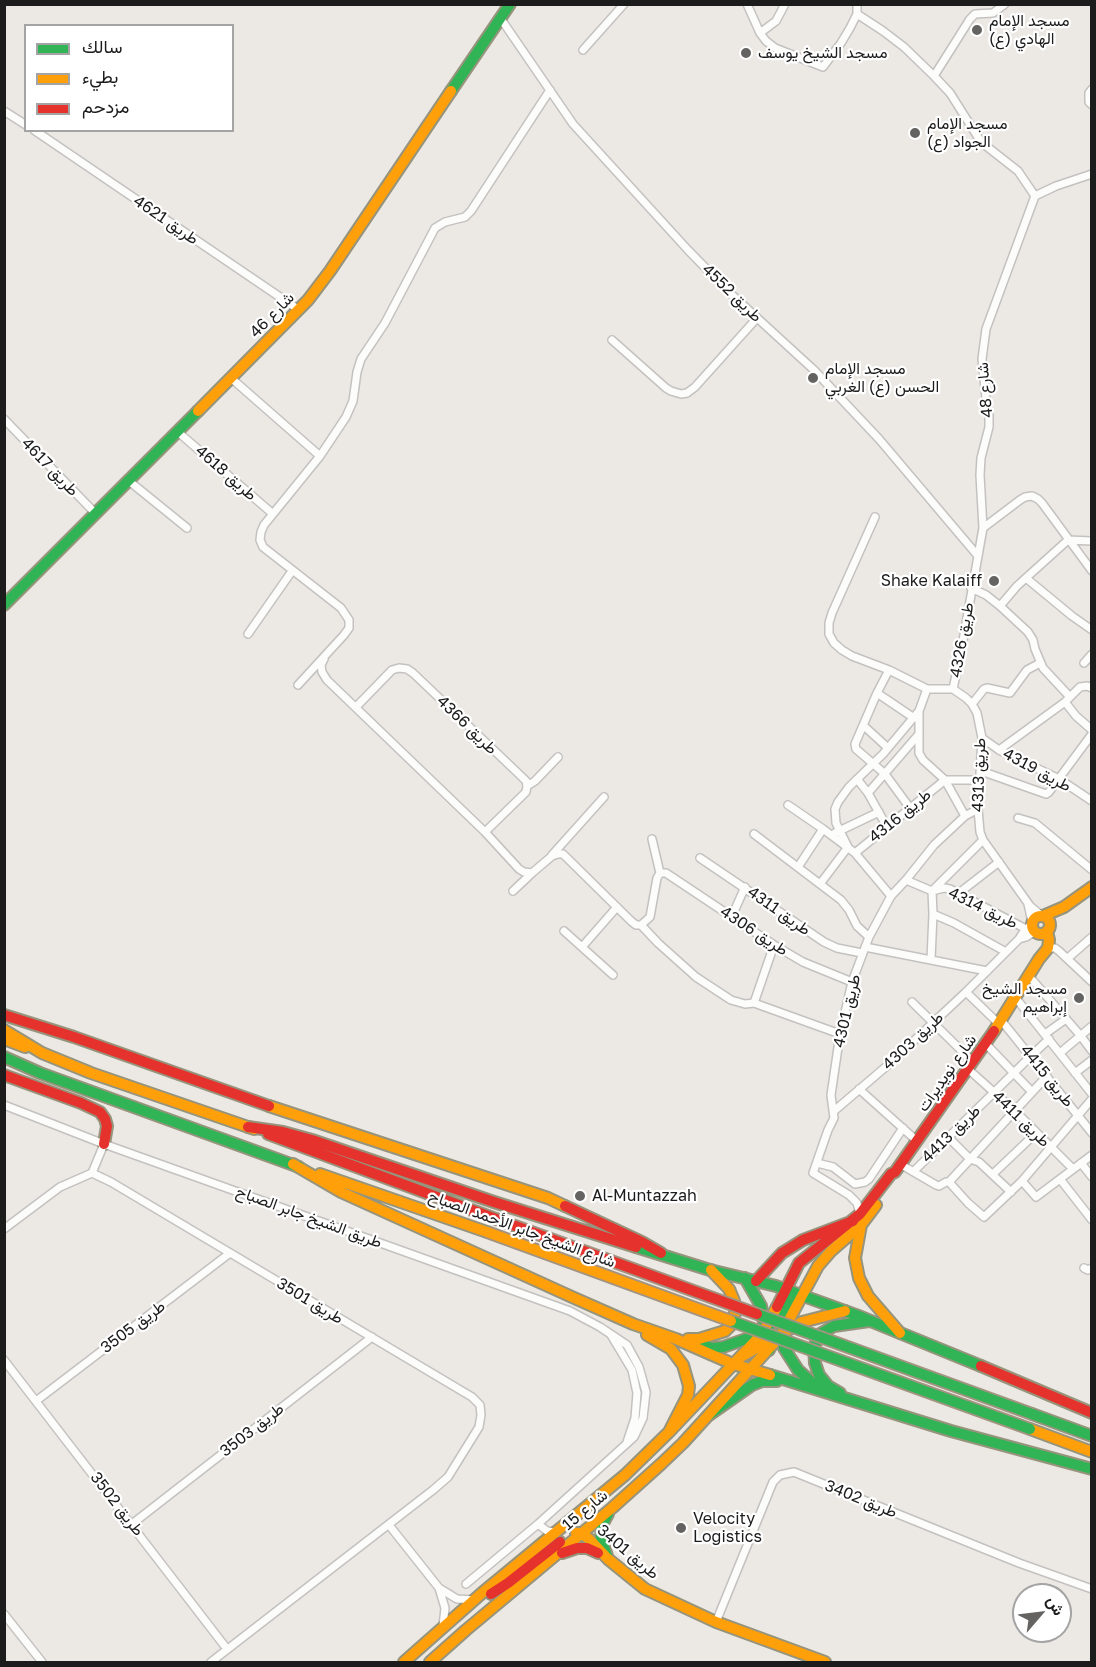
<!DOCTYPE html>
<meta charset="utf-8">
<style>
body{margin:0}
#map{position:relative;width:1096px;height:1667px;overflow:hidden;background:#ece8e4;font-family:"Golos Text",Vazirmatn,sans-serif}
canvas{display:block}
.frame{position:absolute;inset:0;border:6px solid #1c1c1c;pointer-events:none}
.legend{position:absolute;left:24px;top:24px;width:210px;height:108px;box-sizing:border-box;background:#fff;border:2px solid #a4a4a4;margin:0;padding:8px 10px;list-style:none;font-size:18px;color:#1c1c1c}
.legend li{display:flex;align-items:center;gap:12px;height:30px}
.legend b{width:30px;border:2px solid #a4a4a4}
.north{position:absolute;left:1012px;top:1583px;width:60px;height:60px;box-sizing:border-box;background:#fff;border:2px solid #a4a4a4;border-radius:50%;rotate:62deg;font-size:16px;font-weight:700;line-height:24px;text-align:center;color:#1c1c1c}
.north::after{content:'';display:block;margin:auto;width:21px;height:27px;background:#656362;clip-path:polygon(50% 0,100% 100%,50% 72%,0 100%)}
</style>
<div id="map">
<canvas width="1096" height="1667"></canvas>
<div class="frame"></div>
<ul class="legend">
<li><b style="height:8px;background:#30b455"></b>سالك</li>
<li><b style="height:8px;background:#ff9f0a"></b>بطيء</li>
<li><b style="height:8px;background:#e5322d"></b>مزدحم</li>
</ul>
<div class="north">ش</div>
</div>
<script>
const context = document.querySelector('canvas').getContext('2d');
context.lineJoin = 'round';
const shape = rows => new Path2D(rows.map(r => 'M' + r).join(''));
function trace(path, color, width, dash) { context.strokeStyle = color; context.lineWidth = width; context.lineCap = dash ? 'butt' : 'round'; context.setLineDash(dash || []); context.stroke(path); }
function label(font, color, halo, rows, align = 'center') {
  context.font = font + ' "Golos Text",Vazirmatn,sans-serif'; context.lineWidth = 4.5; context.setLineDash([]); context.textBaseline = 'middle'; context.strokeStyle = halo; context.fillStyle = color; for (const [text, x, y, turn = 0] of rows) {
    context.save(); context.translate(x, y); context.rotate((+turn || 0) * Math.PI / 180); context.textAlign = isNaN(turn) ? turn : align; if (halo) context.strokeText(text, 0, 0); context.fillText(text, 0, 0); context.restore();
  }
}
const street = shape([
 [747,4,760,33,766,41,775,48,823,67,841,43,850,28,857,14,857,4],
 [857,14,883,31,904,47,934,76,950,93,981,142,1018,171,1035,196],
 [501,19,573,124,688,250,731,294,814,370,879,439,978,556],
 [760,33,776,21,785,4],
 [583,50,624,4],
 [934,76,970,19,975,14,993,13,1005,4],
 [1092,89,1089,93,1089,102,1092,105],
 [4,111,26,125],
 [34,130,299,310],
 [1035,196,1056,186,1092,174],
 [612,340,666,388,671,391,681,394,687,393,695,387,757,318],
 [231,378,320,456],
 [4,419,96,514],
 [178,432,273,514],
 [129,481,187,528],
 [875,517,832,613,829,623,829,634,834,643,842,650,852,656,889,670,927,689,953,689,966,698,972,704,977,713,982,738,978,809,980,832,983,840,1030,906,1042,916],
 [983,528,1020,500,1025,497,1032,496,1038,499,1042,503,1092,571],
 [1068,540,1092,541],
 [1026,578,1072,616,1092,630],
 [971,588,986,595,1000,606,1028,632,1033,640,1035,649,1043,668,1070,697],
 [1000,606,1017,586,1068,540],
 [248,634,292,571],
 [324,659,321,665,322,672,327,680,485,832,519,869,524,872,532,873,552,856,558,854,563,854,631,921,636,925,641,925,650,917,657,878,660,873,652,839],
 [1084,663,1092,654],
 [889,670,877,693,855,744,856,749,885,774,910,808],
 [298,685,344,635,349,628,349,620,341,608,263,547,260,540,261,532,264,525,320,456,346,417,353,401,357,372,361,359,385,323,435,228,445,222,465,217,471,211,550,90],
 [927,689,919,711,919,753,923,760,945,780,981,780],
 [953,689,962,646,983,528,980,475,981,458,989,427,989,415,986,398,982,359,986,329,1035,196],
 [877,693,914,718],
 [1065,702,1076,716,1092,730],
 [972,704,984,689,987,688,1010,693,1027,670,1040,663],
 [356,707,392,670,399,668,407,669,413,673,522,777,526,781,527,786,526,792,485,832],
 [864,726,888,748],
 [982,738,999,750,1059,779,1092,801],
 [999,750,1065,702,1080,687,1087,686,1092,688],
 [981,771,1046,794,1049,792,1092,734],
 [857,779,868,793,887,827],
 [527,786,535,781,558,757],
 [868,793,919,734],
 [788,805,823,829,855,853,891,896],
 [1018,818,1035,823,1092,870],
 [835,833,879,812],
 [754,834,841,900,849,910,857,926,869,937],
 [855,853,945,780,965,816],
 [552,855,604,797],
 [700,858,824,942,837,948,862,953],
 [798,867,823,829],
 [660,873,666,873,774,945,803,962,852,982],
 [906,880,932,891,944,888,950,889,1026,929],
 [820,884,848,847,836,823,835,809,838,802,849,787,883,754,919,711],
 [513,891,532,873],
 [959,893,999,862],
 [1028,904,1032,922],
 [933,914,954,923,1006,952],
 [732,916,745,887],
 [641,925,658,943,696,977,731,1000,745,1004,754,1003,840,1034],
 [564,931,613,975],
 [1019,939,1026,937,1034,932],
 [582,947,617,907],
 [865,947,987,971],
 [1048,948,1055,948,1059,951,1092,982],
 [1068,958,1092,937],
 [931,959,933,914,932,891,983,840],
 [1029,976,1080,1035,1092,1051],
 [966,992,999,1024],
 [1015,997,1092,1094],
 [912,1002,973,1062],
 [754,1003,774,945],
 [1001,1020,1092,1133],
 [1045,1034,1066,1019],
 [986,1044,1032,1092],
 [1060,1053,1092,1026],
 [968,1069,1016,1112,1073,1169],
 [1075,1073,1092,1060],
 [859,1089,917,1141],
 [4,1105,104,1144,570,1311,600,1327,627,1345,639,1367,646,1392,643,1418,634,1437,538,1524,466,1584],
 [834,1111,888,1065,966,992,1019,939,1024,931,1031,925],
 [948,1137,970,1159,979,1162,1011,1192],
 [817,1163,833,1167,855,1184,865,1182,869,1179,903,1128],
 [1081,1163,1092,1177],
 [900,1164,936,1185,939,1186,946,1182,949,1182,968,1203,984,1217,1022,1181,1092,1099],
 [914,1171,1031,1056,1049,1039],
 [92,1173,104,1144],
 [993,1174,1036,1133],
 [1060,1179,1092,1220],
 [1022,1181,1036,1197,1092,1155],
 [949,1182,1047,1076],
 [860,1214,857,1203,849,1195,813,1173,828,1130,834,1118,831,1095,840,1034,852,982,869,937,891,896,906,880,934,845,965,816,978,809],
 [4,1229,60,1187,92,1173,111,1182,472,1397,480,1405,481,1415,479,1427,448,1477,433,1490,211,1662],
 [1084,1268,1088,1270,1092,1268],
 [611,1335,632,1370,637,1393,635,1418,627,1442],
 [4,1360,227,1649],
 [36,1401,230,1253],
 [132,1524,372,1337],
 [538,1524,547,1531,556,1532],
 [389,1525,439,1588,457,1599,475,1600],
 [439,1588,445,1608,443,1626],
 [4,1614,42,1662],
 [716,1622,773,1482,780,1475,794,1472,1019,1563,1092,1589]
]);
const fast = shape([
 [451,91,510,4],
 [4,605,198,411],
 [4,1057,40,1073,299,1167],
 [636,1247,710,1270,776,1286,856,1315,981,1366],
 [745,1278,761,1306,769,1350],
 [786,1290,782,1333,784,1348,798,1370,817,1387],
 [697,1344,713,1348,723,1347,749,1338,766,1329,801,1295],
 [770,1375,951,1431,1092,1469],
 [840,1393,828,1386,819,1375,815,1363,814,1347,820,1334,834,1326,869,1321],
 [1032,1414,1092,1436],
 [709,1415,752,1385,762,1381,777,1381],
 [607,1556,601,1537,602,1525,608,1514]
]);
const slow = shape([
 [198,411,308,300,330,271,451,91],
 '1032 925a9 9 0 1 1 18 0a9 9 0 1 1-18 0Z',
 [1043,916,1064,907,1092,887],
 [4,1030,42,1053,91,1073,254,1129],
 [994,1031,1039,959,1048,948,1049,940,1047,931],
 [4,1039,25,1047],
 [269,1106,548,1198,565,1206],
 [293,1164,341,1192,572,1297,633,1324,676,1339,733,1364,770,1375],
 [320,1174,487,1232],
 [861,1225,855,1258,859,1278,868,1296,900,1333],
 [783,1331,818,1266,831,1251,861,1225,876,1205],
 [647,1335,671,1349,683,1365,689,1386,688,1395,669,1432],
 [688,1339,699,1339,725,1331,732,1324,736,1309,734,1301,729,1289,711,1270],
 [741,1357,802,1322,845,1311],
 [1030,1429,1092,1452],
 [576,1533,581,1533,589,1539,608,1559,645,1589,716,1622,825,1662],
 [404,1662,482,1593,625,1475,669,1432,761,1335,777,1307],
 [430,1662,466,1630,612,1508,661,1464,683,1443,774,1343]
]);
const jam = shape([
 [4,1015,74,1037,269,1106],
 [4,1075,81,1103,100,1112,105,1119,107,1126,104,1144],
 [248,1127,283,1132,312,1140,494,1202,636,1247],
 [268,1134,496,1219],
 [565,1206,642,1242,661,1253],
 [756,1281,782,1253,803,1240,853,1221],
 [777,1307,799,1263,860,1214,891,1174,895,1172,994,1031],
 [981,1366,1092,1413],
 [562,1553,577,1548,587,1548,598,1553],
 [491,1594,508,1583,560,1542]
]);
const fastBridge = shape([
 [757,1314,1032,1414],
 [731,1321,1030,1429]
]);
const slowBridge = shape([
 [487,1232,731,1321]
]);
const jamBridge = shape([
 [496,1219,757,1314]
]);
const markers = [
 [977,30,6,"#656362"],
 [746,53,6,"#656362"],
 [915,133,6,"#656362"],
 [813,378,6,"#656362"],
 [994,581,6,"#656362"],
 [1079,998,6,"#656362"],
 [580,1196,6,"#656362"],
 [681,1528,6,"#656362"]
];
const poiNames = [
 ["مسجد الإمام",989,21],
 ["الهادي (ع)",989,39],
 ["مسجد الشيخ يوسف",758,53],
 ["مسجد الإمام",927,124],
 ["الجواد (ع)",927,142],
 ["مسجد الإمام",825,369],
 ["الحسن (ع) الغربي",825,387],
 ["Shake Kalaiff",982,581,"right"],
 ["مسجد الشيخ",1067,989,"right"],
 ["إبراهيم",1067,1007,"right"],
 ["Al-Muntazzah",592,1196],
 ["Velocity",693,1519],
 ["Logistics",693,1537]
];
const streetNames = [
 ["طريق 4621",166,220,34],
 ["طريق 4552",732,293,44],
 ["شارع 46",272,315,-46],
 ["شارع 48",985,390,-95],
 ["طريق 4617",50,467,46],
 ["طريق 4618",226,473,41],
 ["طريق 4326",962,640,-80],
 ["طريق 4366",467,725,44],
 ["طريق 4319",1037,770,28],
 ["طريق 4313",979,775,-88],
 ["طريق 4316",900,816,-39],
 ["طريق 4314",983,908,26],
 ["طريق 4311",779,911,35],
 ["طريق 4306",754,931,33],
 ["طريق 4301",847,1011,-77],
 ["طريق 4303",913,1041,-43],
 ["شارع نويديرات",947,1073,-55],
 ["طريق 4415",1047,1076,51],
 ["طريق 4411",1021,1119,44],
 ["طريق 4413",951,1134,-44],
 ["طريق الشيخ جابر الصباح",309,1217,20],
 ["شارع الشيخ جابر الأحمد الصباح",522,1229,20],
 ["طريق 3501",310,1301,31],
 ["طريق 3505",133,1327,-37],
 ["طريق 3503",252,1430,-38],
 ["طريق 3402",861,1499,22],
 ["طريق 3502",117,1504,52],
 ["شارع 15",585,1510,-40],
 ["طريق 3401",628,1552,40]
];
trace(street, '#c4c2c0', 10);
trace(fast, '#96947c', 14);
trace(slow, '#96947c', 14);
trace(jam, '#96947c', 14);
trace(street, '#fcfcfb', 7);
trace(fast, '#30b455', 10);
trace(slow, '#ff9f0a', 10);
trace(jam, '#e5322d', 10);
trace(fastBridge, '#a29481', 14, []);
trace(slowBridge, '#a29481', 14, []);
trace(jamBridge, '#a29481', 14, []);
trace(fastBridge, '#30b455', 10);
trace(slowBridge, '#ff9f0a', 10);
trace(jamBridge, '#e5322d', 10);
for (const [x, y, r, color] of markers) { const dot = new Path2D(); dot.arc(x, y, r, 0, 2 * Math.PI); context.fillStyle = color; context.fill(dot); trace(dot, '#fff', 2); }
label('16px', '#1c1c1c', '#fff', poiNames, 'left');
label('16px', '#1c1c1c', '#fff', streetNames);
</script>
